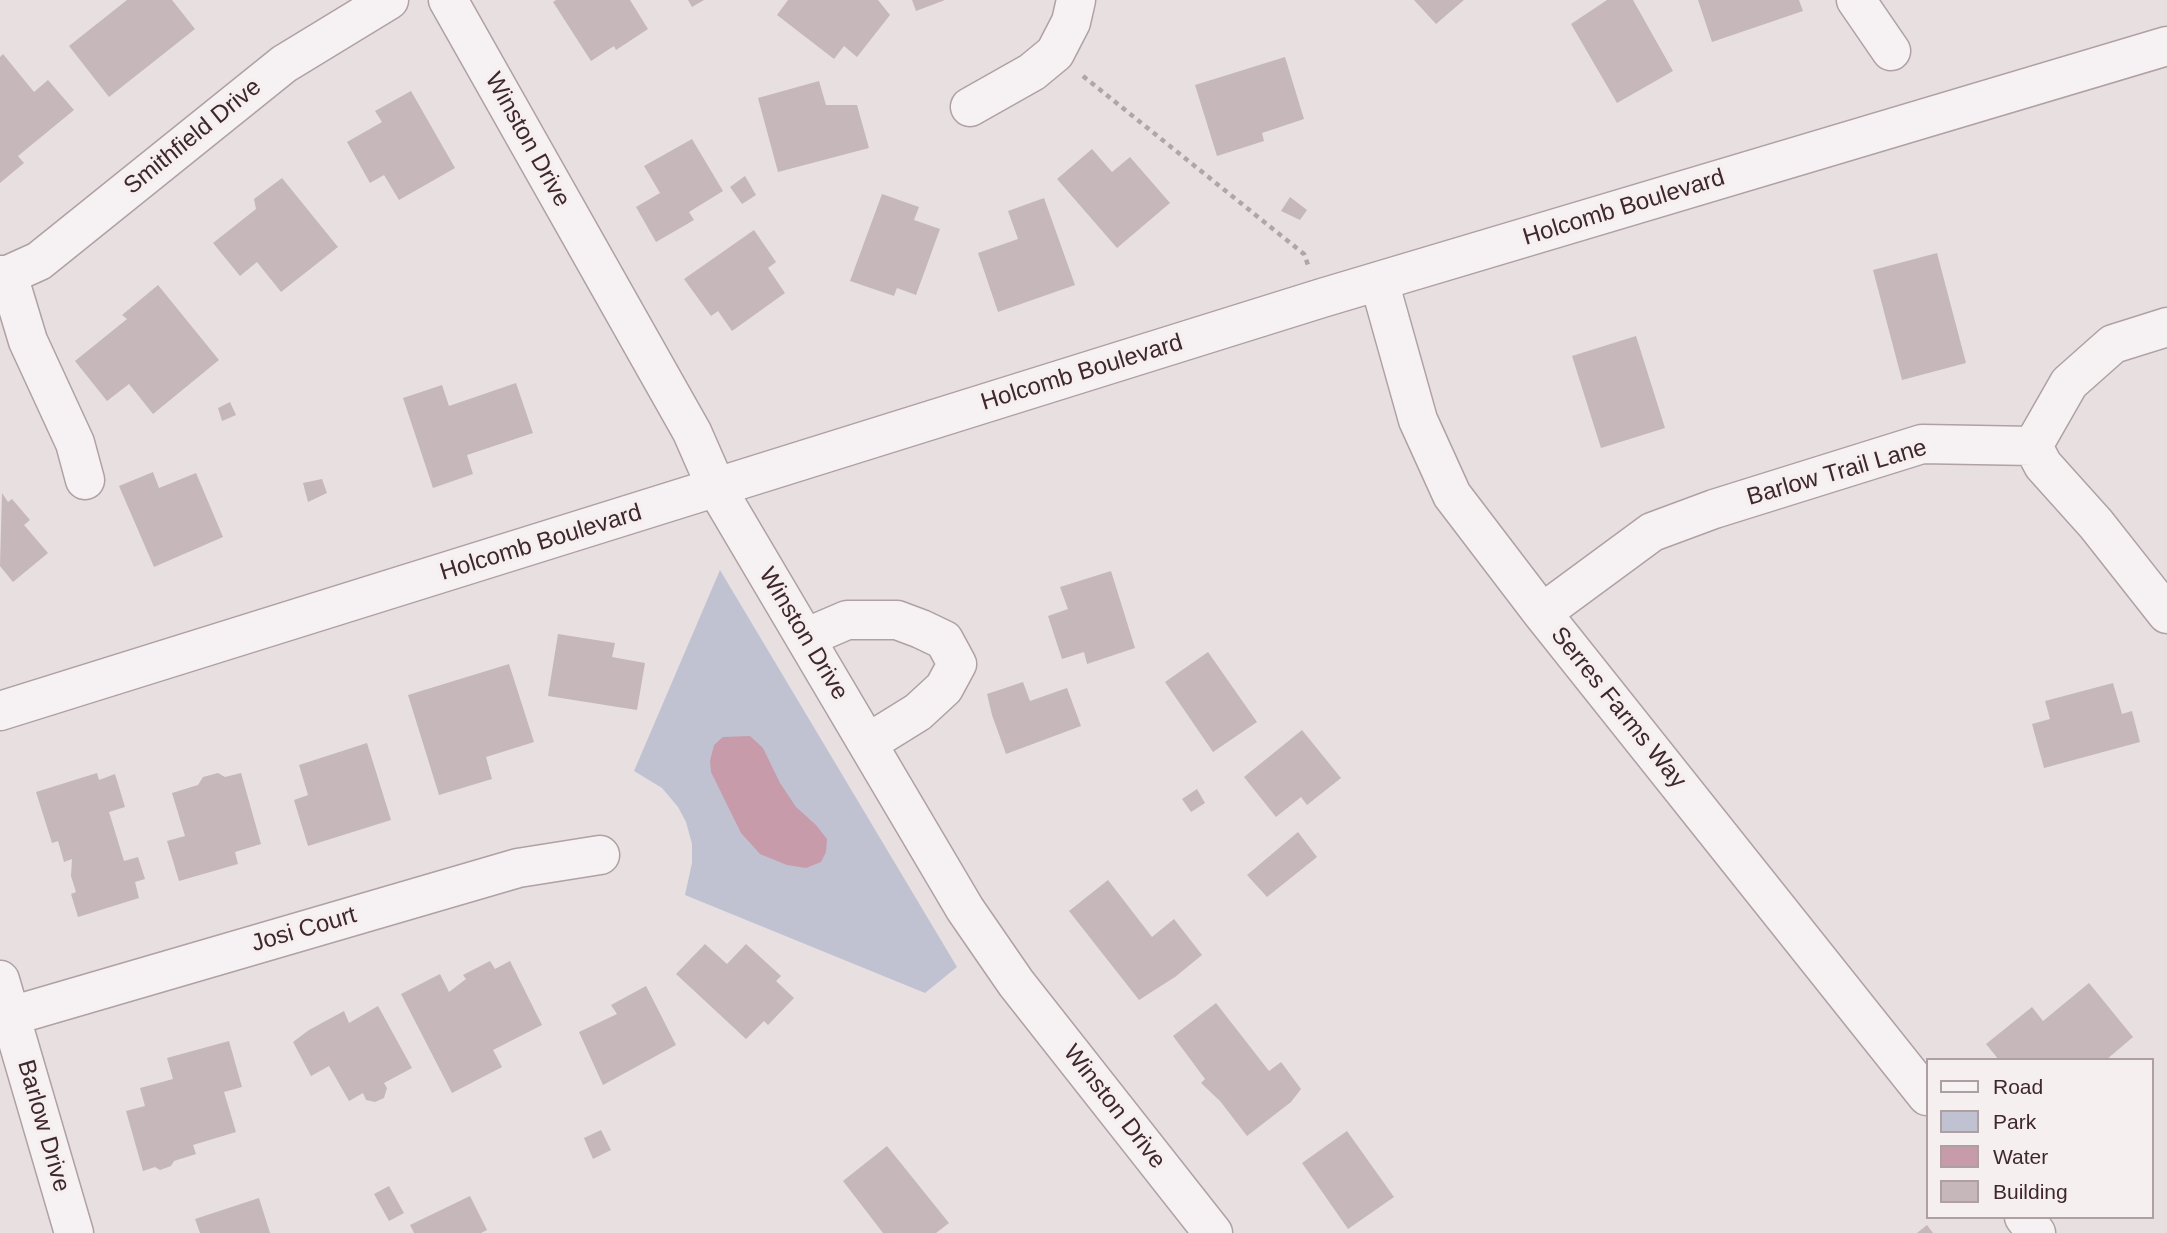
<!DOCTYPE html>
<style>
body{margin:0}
#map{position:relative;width:2167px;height:1233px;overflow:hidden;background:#e8dfe1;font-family:Arial,sans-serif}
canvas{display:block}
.legend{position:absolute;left:1926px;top:1058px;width:228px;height:161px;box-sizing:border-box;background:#f6eff0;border:2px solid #ad9fa2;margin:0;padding:9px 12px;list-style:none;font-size:21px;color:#3f282d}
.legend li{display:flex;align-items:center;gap:14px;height:35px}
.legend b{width:35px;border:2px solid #ad9fa2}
</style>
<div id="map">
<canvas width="2167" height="1233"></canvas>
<ul class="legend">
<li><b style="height:9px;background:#f6f2f3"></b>Road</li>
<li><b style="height:19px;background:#c0c2d2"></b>Park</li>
<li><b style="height:19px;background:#c79ba9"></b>Water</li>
<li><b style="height:19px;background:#c5b7ba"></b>Building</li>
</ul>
</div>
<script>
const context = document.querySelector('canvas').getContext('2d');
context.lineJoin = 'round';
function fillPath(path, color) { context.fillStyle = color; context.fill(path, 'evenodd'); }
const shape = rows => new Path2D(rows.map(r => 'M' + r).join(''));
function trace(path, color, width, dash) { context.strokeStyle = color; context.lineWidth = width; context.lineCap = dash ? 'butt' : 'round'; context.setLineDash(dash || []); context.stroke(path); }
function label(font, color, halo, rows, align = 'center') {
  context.font = font + ' Arial,sans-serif'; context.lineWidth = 7; context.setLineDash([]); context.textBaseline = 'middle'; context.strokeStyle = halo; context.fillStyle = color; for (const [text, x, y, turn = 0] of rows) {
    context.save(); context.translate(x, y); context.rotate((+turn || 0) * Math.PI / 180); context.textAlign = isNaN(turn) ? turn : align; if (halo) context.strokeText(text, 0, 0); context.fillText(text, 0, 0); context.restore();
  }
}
const green = shape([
 [720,570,957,967,925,993,685,895,692,863,692,844,686,822,678,807,662,788,634,771]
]);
const water = shape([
 [750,736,763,748,780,783,796,807,816,825,827,839,826,852,821,862,806,868,787,865,760,854,741,833,711,772,710,761,714,745,723,737]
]);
const building = shape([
 [127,0,172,0,195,29,109,97,69,46],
 [556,0,630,0,648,29,616,50,614,46,591,61,553,2],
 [688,0,704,0,692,7],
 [788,0,878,0,890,15,857,57,844,46,834,59,777,15],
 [912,0,945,0,916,11],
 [1414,0,1464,0,1436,24],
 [1607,0,1633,0,1673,71,1617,103,1571,24],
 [1698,0,1799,0,1803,11,1712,42],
 [3,54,34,92,48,80,74,110,18,156,24,163,0,183,0,57],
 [1285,57,1304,119,1262,133,1264,141,1217,156,1195,85],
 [819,81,826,105,857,105,869,148,778,172,758,98],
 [411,91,455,168,399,200,384,175,370,183,347,142,382,122,375,111],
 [692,139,723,191,689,212,694,220,656,242,636,207,660,193,644,166],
 [1092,149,1112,172,1130,157,1170,203,1117,248,1057,179],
 [745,176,756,195,742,204,730,187],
 [282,178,338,247,281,292,257,262,240,276,213,243,256,209,254,199],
 [882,194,919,207,914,220,940,229,916,295,897,288,894,296,850,281],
 [1290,197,1307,210,1300,220,1281,211],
 [1044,198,1075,285,998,312,978,253,1018,239,1008,211],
 [754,230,776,262,768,268,785,293,732,331,718,311,711,316,684,279],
 [1937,253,1966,363,1902,380,1873,270],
 [158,285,219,360,153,414,129,384,107,401,75,361,127,319,122,315],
 [1636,336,1665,428,1601,448,1572,356],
 [516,383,533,433,467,455,473,474,433,488,403,398,442,385,449,406],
 [230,402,236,415,222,421,218,408],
 [153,472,159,488,196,473,223,537,154,567,119,486],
 [322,479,327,493,308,502,303,483],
 [2,493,8,502,12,499,30,520,24,525,48,553,13,582,0,566],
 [1111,571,1135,648,1087,664,1084,652,1062,659,1048,616,1068,609,1060,587],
 [558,634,615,643,612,657,645,663,637,710,548,696],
 [1208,652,1257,722,1213,752,1165,682],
 [509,664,534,742,486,757,492,779,439,795,408,695],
 [1023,682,1030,701,1067,688,1081,726,1006,754,992,715,987,694],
 [2113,683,2122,714,2132,711,2140,742,2044,768,2032,724,2050,719,2045,701],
 [1302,730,1341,778,1307,805,1301,797,1276,817,1244,777],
 [367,743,391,820,308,846,294,800,308,795,299,765],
 [97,773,99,780,115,774,125,807,109,812,124,861,138,857,145,879,135,882,139,898,78,917,71,894,76,892,71,876,72,859,64,862,58,841,52,843,36,792],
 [218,773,225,777,241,773,261,844,235,852,238,864,179,881,167,841,185,836,172,793,198,785,203,777],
 [1197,789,1205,803,1191,812,1182,799],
 [1298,832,1317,857,1267,897,1247,875],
 [1108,880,1152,937,1174,919,1202,955,1175,977,1139,1000,1069,911],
 [705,944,727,964,746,944,781,976,776,981,794,998,768,1025,764,1021,746,1039,676,974],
 [490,961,495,969,510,961,542,1025,493,1050,502,1067,452,1093,401,994,440,974,449,992,466,979,463,975],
 [2089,983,2133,1037,2106,1060,1999,1060,1986,1044,2032,1007,2043,1021],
 [646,986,676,1045,603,1085,579,1032,617,1014,611,1005],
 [1216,1003,1269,1071,1281,1062,1301,1089,1291,1102,1247,1136,1220,1101,1201,1083,1205,1079,1173,1036],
 [378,1006,412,1068,384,1083,387,1088,384,1098,375,1102,366,1100,363,1093,349,1101,329,1066,311,1076,293,1042,309,1030,344,1011,349,1023],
 [229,1041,242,1087,224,1092,236,1132,193,1145,196,1154,174,1161,171,1166,160,1170,155,1167,143,1171,126,1111,145,1106,140,1088,173,1079,167,1058],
 [601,1130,611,1150,593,1159,584,1138],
 [1347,1131,1394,1197,1348,1229,1302,1163],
 [887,1146,949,1223,936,1233,883,1233,843,1181],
 [389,1186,404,1213,389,1221,374,1194],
 [470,1196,487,1230,481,1233,414,1233,410,1225],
 [259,1198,270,1233,200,1233,195,1219],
 [1927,1225,1933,1233,1917,1233]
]);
const path = shape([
 [1083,76,1304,254,1308,265]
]);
const minor = shape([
 [448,0,692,432,717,489,965,909,1016,983,1213,1233],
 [1856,0,1891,51],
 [970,107,1032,72,1055,53,1071,22,1076,0],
 [0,275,8,275,39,261,284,64,389,0],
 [8,275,28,341,75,443,85,480],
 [1379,281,1418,420,1452,495,1542,613,1927,1096],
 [2033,446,2069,383,2113,344,2167,327],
 [1542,613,1652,532,1714,509,1922,444,2033,446,2043,465,2096,524,2167,614],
 [805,638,847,620,897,620,921,629,944,640,957,664,944,688,918,712,868,743],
 [0,711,1322,298,2167,46],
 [0,980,74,1233],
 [11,1016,518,868,600,855],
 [2024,1217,2036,1233]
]);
const streetNames = [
 ["Smithfield Drive",193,137,-39],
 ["Winston Drive",527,140,61],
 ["Holcomb Boulevard",1624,208,-17],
 ["Holcomb Boulevard",1082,373,-17],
 ["Barlow Trail Lane",1837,473,-16],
 ["Holcomb Boulevard",541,543,-17],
 ["Winston Drive",803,634,59],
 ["Serres Farms Way",1618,708,51],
 ["Josi Court",304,930,-16],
 ["Winston Drive",1114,1107,52],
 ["Barlow Drive",43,1126,74]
];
fillPath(green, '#c0c2d2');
fillPath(water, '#c79ba9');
fillPath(building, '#c5b7ba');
trace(minor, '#afa1a4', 41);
trace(path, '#b0a5a8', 4.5, [5, 5]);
trace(minor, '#f6f2f3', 38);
label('24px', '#3f282d', '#f6eff0', streetNames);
</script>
